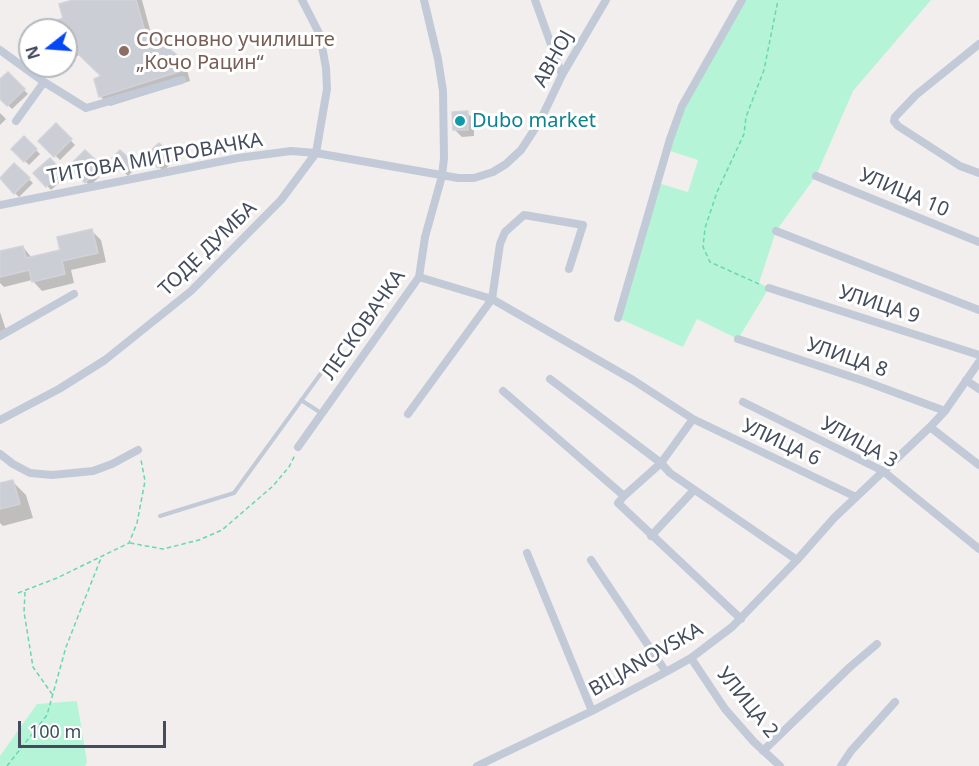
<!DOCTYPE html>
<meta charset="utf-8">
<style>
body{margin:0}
#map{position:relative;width:979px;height:766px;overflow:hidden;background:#f1eeed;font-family:"Noto Sans",sans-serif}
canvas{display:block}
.north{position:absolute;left:18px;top:18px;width:60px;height:60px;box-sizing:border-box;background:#fff;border:2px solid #b4b8be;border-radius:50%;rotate:253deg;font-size:16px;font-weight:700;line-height:24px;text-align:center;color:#444d5d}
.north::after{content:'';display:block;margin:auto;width:21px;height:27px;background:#0447f4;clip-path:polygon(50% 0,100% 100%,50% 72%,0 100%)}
.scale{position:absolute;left:18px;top:721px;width:148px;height:27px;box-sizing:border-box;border:3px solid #444d5d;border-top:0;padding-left:8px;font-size:18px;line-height:21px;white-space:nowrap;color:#444d5d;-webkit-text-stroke:4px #fff;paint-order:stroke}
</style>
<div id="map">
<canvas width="979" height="766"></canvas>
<div class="north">N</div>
<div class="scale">100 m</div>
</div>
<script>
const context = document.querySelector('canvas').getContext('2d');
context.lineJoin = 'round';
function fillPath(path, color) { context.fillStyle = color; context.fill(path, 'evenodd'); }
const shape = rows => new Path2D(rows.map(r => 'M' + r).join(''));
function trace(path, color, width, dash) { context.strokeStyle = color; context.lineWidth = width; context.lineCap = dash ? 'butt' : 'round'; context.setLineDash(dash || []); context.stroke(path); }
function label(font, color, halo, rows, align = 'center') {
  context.font = font + ' "Noto Sans",sans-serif'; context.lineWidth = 6; context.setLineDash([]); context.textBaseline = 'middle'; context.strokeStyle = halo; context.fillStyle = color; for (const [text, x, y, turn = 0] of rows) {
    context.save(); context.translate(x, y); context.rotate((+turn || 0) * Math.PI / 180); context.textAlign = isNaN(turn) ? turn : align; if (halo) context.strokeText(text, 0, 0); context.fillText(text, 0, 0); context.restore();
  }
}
const green = shape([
 [744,0,931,0,853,91,816,176,776,231,759,283,769,288,738,339,697,319,683,347,618,318,658,183,688,192,698,160,667,150,682,104],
 [77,701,87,762,85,766,0,766,0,756,37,704]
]);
const shadow = shape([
 [77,0,142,0,152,37,186,66,190,81,110,106,101,97,96,80,104,77,80,55,66,59,66,30,46,30,65,19],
 [8,74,28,94,12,109,0,97,0,81],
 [0,113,6,119,0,125],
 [467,113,474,119,474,136,462,137,455,130],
 [56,125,75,145,60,160,40,141],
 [24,138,40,154,29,165,13,149],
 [159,145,174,161,163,171,148,155],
 [85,152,105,171,90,186,71,167],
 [120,152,136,168,128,176,112,160],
 [50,160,66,177,51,190,35,173],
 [14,165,33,183,19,197,1,179],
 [91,230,101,240,106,262,71,270,74,283,42,291,32,280,4,287,0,283,0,252,23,247,32,258,62,251],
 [0,312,6,330,0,332],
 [12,481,26,495,33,518,3,526,0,523,0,485]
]);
const building = shape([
 [73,0,136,0,144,28,177,55,181,71,99,97,94,79,101,76,70,46,66,47,66,30,44,30,43,26,63,18,59,4,73,0],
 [8,72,25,89,7,106,0,99,0,79,8,72],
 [468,111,468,130,453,130,452,112,468,111],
 [56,123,72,139,54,157,38,141,56,123],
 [24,136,37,149,24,162,11,149,24,136],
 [159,143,171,155,158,168,146,155,159,143],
 [85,150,102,166,85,183,68,167,85,150],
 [120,150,133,162,123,172,110,160,120,150],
 [50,158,63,172,46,187,33,173,50,158],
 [14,163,30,178,14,194,0,178,14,163],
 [92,229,98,253,62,261,65,274,32,282,29,270,0,277,0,251,23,246,26,258,60,250,57,237,92,229],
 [13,480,20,504,0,509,0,483,13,480]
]);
const path = shape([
 [759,284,710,262,703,247,705,228,717,192,744,134,746,117,764,70,778,0],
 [130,543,163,549,199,540,222,530,273,486,289,467,295,455],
 [25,592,24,612,33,667,52,694],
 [18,593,57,578,129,543,137,523,145,481,141,460],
 [7,766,47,715,66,647,101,558]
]);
const lane = shape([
 [301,400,321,413],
 [160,516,234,493,351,332]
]);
const street = shape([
 [535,0,562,75],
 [979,44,916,95,895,117,894,121,898,126,960,166,979,173],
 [0,50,44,82,86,108,182,80],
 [16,121,44,82],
 [816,176,979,242],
 [0,205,238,158,291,151,316,153,327,89,326,68,320,35,302,0],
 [776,231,979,310],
 [419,277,492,299,633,380,693,419,856,497],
 [769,288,979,355],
 [618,318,670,139,682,106,742,0],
 [0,336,74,294],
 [738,339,864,381,945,411],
 [550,379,661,463,670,473,797,560],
 [966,380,979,389],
 [503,391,624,496,661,463,693,419],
 [743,402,883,471,979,549],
 [408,414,492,299,500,244,505,232,524,215,583,225,569,269],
 [0,420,59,389,105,360,191,291,281,200,316,153,458,178,474,178,493,172,506,164,521,150,540,121,562,75,606,0],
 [930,427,979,465],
 [298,447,419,277,425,237,442,176,444,158,443,91,438,59,424,0],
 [0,454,13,464,30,473,52,475,93,471,112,464,138,450],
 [624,496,618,503,741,619],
 [651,536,694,490],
 [527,553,592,711],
 [591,560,666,672],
 [691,658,725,709,754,742,780,766],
 [763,751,850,667,877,644],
 [477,766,592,711,666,672,691,658,732,627,797,560,834,518,930,427,945,411,979,362],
 [841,766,851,751,895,702]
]);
const markers = [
 [124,51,6,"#8d6e63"],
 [460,121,6,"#0f9aa8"]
];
const educationNames = [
 ["СОсновно училиште",136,40],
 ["„Кочо Рацин“",136,63]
];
const streetNames = [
 ["АВНОЈ",554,59,-61],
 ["ТИТОВА МИТРОВАЧКА",155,159,-10],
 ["УЛИЦА 10",904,193,23],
 ["ТОДЕ ДУМБА",208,249,-44],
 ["УЛИЦА 9",879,305,18],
 ["ЛЕСКОВАЧКА",364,325,-55],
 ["УЛИЦА 8",847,358,19],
 ["УЛИЦА 6",781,443,25],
 ["УЛИЦА 3",859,443,29],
 ["BILJANOVSKA",646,660,-30],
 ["УЛИЦА 2",747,703,51]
];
const cultureNames = [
 ["Dubo market",472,121]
];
fillPath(green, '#b6f4d8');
fillPath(shadow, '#0003');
fillPath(building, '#ccced6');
trace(building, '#d1d2da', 1.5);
trace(path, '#6ad6b2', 1.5, [4.5, 3]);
trace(lane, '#c2cad7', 4);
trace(street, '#c2cad7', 8);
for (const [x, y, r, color] of markers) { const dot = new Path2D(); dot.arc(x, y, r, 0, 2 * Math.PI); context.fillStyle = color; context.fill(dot); trace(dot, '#fff', 2); }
label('20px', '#785e54', '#fff', educationNames, 'left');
label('20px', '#444d5d', '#fff', streetNames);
label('20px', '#0d838f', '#fff', cultureNames, 'left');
</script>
